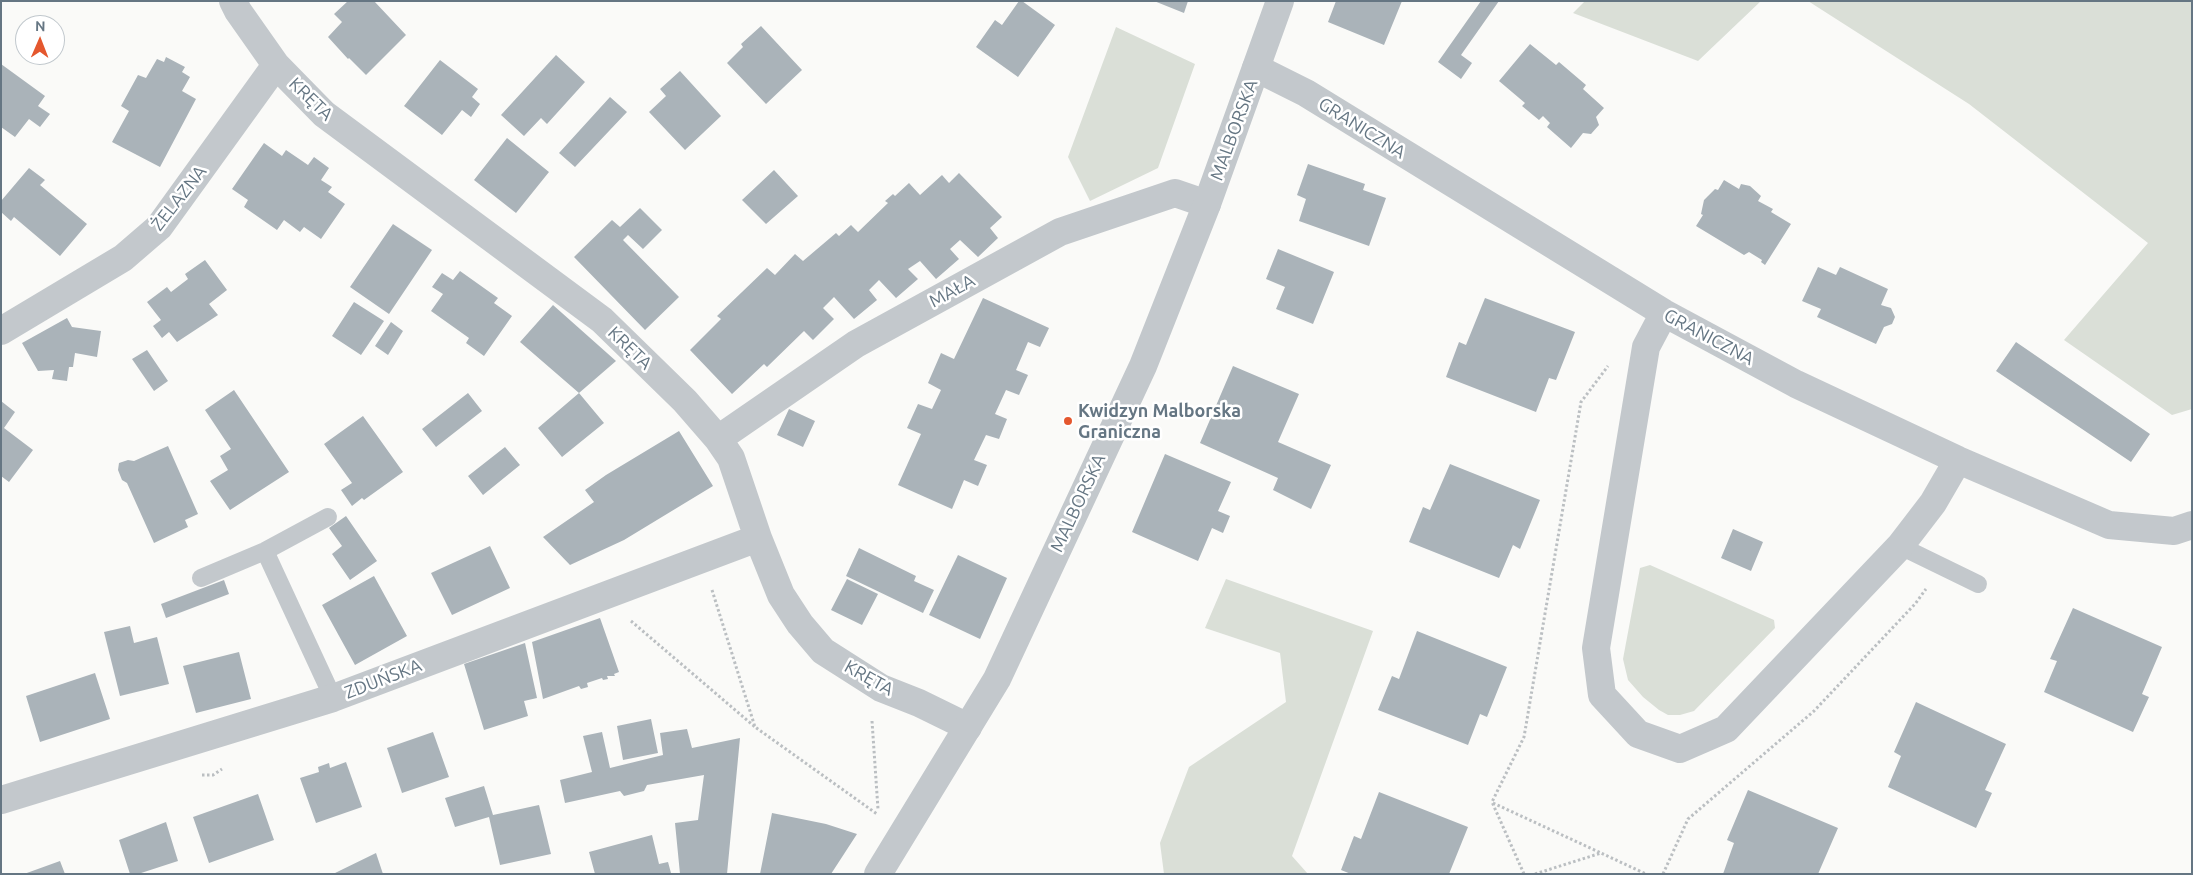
<!DOCTYPE html>
<meta charset="utf-8">
<style>
body{margin:0}
#map{position:relative;width:2193px;height:875px;overflow:hidden;background:#fafaf8;font-family:Ubuntu,sans-serif}
canvas{display:block}
.frame{position:absolute;inset:0;border:2px solid #657683;pointer-events:none}
.north{position:absolute;left:15px;top:15px;width:50px;height:50px;box-sizing:border-box;background:#fff;border:1px solid #c1c8cd;border-radius:50%;rotate:1deg;font-size:14px;font-weight:700;line-height:20px;text-align:center;color:#657683}
.north::after{content:'';display:block;margin:auto;width:18px;height:22px;background:#e4572e;clip-path:polygon(50% 0,100% 100%,50% 72%,0 100%)}
</style>
<div id="map">
<canvas width="2193" height="875"></canvas>
<div class="frame"></div>
<div class="north">N</div>
</div>
<script>
const context = document.querySelector('canvas').getContext('2d');
context.lineJoin = 'round';
function fillPath(path, color) { context.fillStyle = color; context.fill(path, 'evenodd'); }
const shape = rows => new Path2D(rows.map(r => 'M' + r).join(''));
function trace(path, color, width, dash) { context.strokeStyle = color; context.lineWidth = width; context.lineCap = dash ? 'butt' : 'round'; context.setLineDash(dash || []); context.stroke(path); }
function label(font, color, halo, rows, align = 'center') {
  context.font = font + ' Ubuntu,sans-serif'; context.lineWidth = 5; context.setLineDash([]); context.textBaseline = 'middle'; context.strokeStyle = halo; context.fillStyle = color; for (const [text, x, y, turn = 0] of rows) {
    context.save(); context.translate(x, y); context.rotate((+turn || 0) * Math.PI / 180); context.textAlign = isNaN(turn) ? turn : align; if (halo) context.strokeText(text, 0, 0); context.fillText(text, 0, 0); context.restore();
  }
}
const green = shape([
 [1585,1,1761,1,1698,61,1573,13],
 [1808,1,2192,1,2192,409,2172,415,2064,340,2148,243,1969,104],
 [1116,27,1195,64,1158,168,1090,201,1068,157],
 [1650,565,1774,620,1775,628,1694,711,1680,715,1668,715,1659,710,1643,697,1628,680,1623,659,1640,568],
 [1226,579,1373,631,1292,856,1308,874,1164,874,1160,843,1189,767,1286,702,1280,653,1205,628]
]);
const building = shape([
 [348,1,374,1,406,35,366,75,349,58,348,59,328,37,342,22,334,14],
 [1019,1,1022,1,1055,25,1018,77,976,47,995,20,1002,25],
 [1154,1,1188,1,1184,13],
 [1336,1,1402,1,1384,45,1328,22],
 [1481,1,1499,1,1461,55,1472,63,1461,79,1438,62],
 [761,26,802,70,766,104,727,63,743,47,741,44],
 [1530,44,1556,65,1559,62,1586,85,1583,89,1604,108,1596,117,1599,125,1591,134,1583,133,1571,148,1547,127,1550,123,1543,116,1539,120,1522,106,1525,103,1499,81],
 [556,55,585,82,547,124,541,118,524,136,501,115],
 [166,57,185,67,182,72,190,77,182,91,196,99,160,167,112,142,129,111,121,106,138,75,146,78,157,59,164,62],
 [440,60,478,89,472,97,480,104,471,117,462,110,442,135,404,106],
 [1,64,45,96,38,106,50,114,40,127,29,119,15,137,1,127],
 [680,71,721,116,685,150,649,112,666,96,660,89],
 [610,97,627,112,575,167,559,153],
 [507,138,549,172,516,213,474,180],
 [264,143,282,156,286,150,308,165,314,157,329,168,321,180,332,187,328,192,345,204,321,239,304,227,300,232,284,220,277,230,244,207,248,200,232,189],
 [1308,164,1365,184,1363,190,1386,198,1369,246,1299,221,1306,199,1297,195],
 [29,168,45,180,40,185,87,224,60,256,14,217,11,221,1,212,1,201],
 [774,170,798,196,766,224,742,200],
 [959,173,1002,217,990,228,998,238,978,257,960,240,950,249,959,259,936,279,920,261,908,269,918,279,896,298,879,280,869,290,877,300,854,319,834,297,823,308,834,319,813,340,804,331,767,367,764,364,732,394,690,350,721,319,717,316,767,268,775,275,795,254,803,261,836,233,839,236,851,225,858,232,888,203,885,201,893,194,895,196,909,183,920,195,942,175,949,183],
 [1724,180,1739,189,1741,184,1750,186,1761,196,1758,201,1773,209,1771,212,1791,224,1765,265,1761,262,1762,260,1749,252,1744,255,1696,226,1703,215,1701,214,1704,200,1715,189,1718,190],
 [640,208,662,230,643,249,628,235,623,240,679,297,645,330,574,257,612,220,620,227],
 [393,224,432,250,389,314,350,287],
 [1278,249,1334,272,1313,324,1276,309,1285,287,1266,279],
 [205,260,227,290,209,304,218,315,177,342,169,332,162,338,153,326,161,320,147,302,167,287,171,292,188,279,185,274],
 [1818,267,1836,275,1840,267,1888,289,1881,305,1891,308,1895,317,1892,324,1884,327,1876,344,1817,317,1821,309,1802,301],
 [460,271,498,298,494,303,512,316,484,356,466,343,469,338,431,311,443,294,432,287,442,273,453,280],
 [983,298,1049,328,1040,347,1028,342,1016,370,1028,375,1019,395,1006,390,995,414,1007,419,999,439,986,435,974,460,987,465,978,486,964,480,952,509,898,485,921,434,907,428,918,404,932,409,941,390,928,383,941,353,954,359],
 [1485,298,1575,332,1556,380,1549,378,1536,412,1446,377,1459,342,1466,345],
 [354,302,384,321,361,355,332,336],
 [553,305,616,361,579,393,520,342],
 [67,318,72,327,101,331,97,357,75,353,73,367,69,367,67,381,52,379,54,370,38,371,22,343],
 [391,322,403,331,388,355,375,346],
 [2016,342,2150,434,2131,462,1996,371],
 [147,350,168,381,154,391,132,359],
 [1233,366,1299,394,1278,442,1331,465,1311,509,1273,490,1278,478,1200,443],
 [234,390,289,472,230,510,210,481,228,470,220,456,231,449,205,410],
 [468,393,482,411,436,447,422,429],
 [579,393,604,423,562,457,538,428],
 [1,401,15,412,4,428,33,450,9,482,1,476],
 [789,409,815,421,803,447,777,435],
 [363,416,403,472,364,500,362,498,352,506,341,490,352,483,324,444],
 [679,431,713,486,624,540,570,565,543,537,594,502,585,490,606,475],
 [168,446,198,514,185,520,188,527,154,543,127,483,122,480,118,470,119,463,128,460,134,461],
 [505,447,520,465,483,495,468,476],
 [1165,454,1231,482,1218,511,1230,516,1223,533,1212,528,1198,561,1132,532],
 [1450,464,1540,500,1520,549,1513,545,1499,578,1409,542,1423,507,1430,510],
 [346,516,377,561,350,580,332,554,342,546,329,528],
 [1733,529,1763,542,1751,571,1721,558],
 [490,546,510,588,452,615,431,573],
 [859,548,916,576,914,581,934,590,923,613,846,576],
 [958,555,1007,578,980,639,929,615],
 [374,576,407,636,355,665,322,605],
 [847,579,878,594,862,625,831,610],
 [224,580,229,594,166,618,161,604],
 [2073,608,2162,647,2142,694,2149,697,2133,732,2044,692,2057,661,2050,659],
 [600,618,619,672,614,674,615,676,607,676,608,679,603,680,602,678,587,683,588,687,581,689,579,686,543,699,532,642],
 [130,626,134,643,157,637,169,684,120,696,104,632],
 [1417,631,1507,667,1487,717,1480,714,1468,745,1378,710,1392,676,1399,679],
 [525,643,537,698,524,701,528,716,484,730,464,664],
 [239,652,251,699,196,713,183,666],
 [95,673,110,719,40,742,26,696],
 [1916,702,2006,744,1985,790,1992,793,1976,828,1888,787,1901,756,1894,752],
 [651,719,658,753,623,760,617,726],
 [687,729,692,748,740,738,727,874,680,874,675,823,698,820,704,775,647,785,644,791,624,796,620,791,565,803,560,780,592,772,583,736,602,732,610,768,663,755,660,733],
 [433,732,449,777,402,793,387,748],
 [346,762,362,807,316,823,300,778,319,772,318,767,329,763,330,768],
 [484,786,493,815,539,805,551,854,500,865,489,817,455,827,445,798],
 [1748,790,1838,828,1818,874,1723,874,1734,843,1727,840],
 [1379,792,1468,827,1449,874,1351,874,1341,870,1354,836,1361,839],
 [258,794,274,840,209,863,193,817],
 [772,813,826,824,857,834,831,874,760,874],
 [166,822,178,861,138,874,130,874,119,840],
 [652,835,659,864,668,862,671,873,595,874,589,852],
 [376,853,383,874,333,874],
 [60,861,65,874,24,874]
]);
const path = shape([
 [712,590,755,727,877,814],
 [631,621,755,727],
 [872,721,878,809],
 [202,775,213,775,222,769],
 [1493,803,1601,853],
 [1524,874,1492,802,1524,737,1581,402,1608,366],
 [1535,874,1601,853,1646,874],
 [1663,874,1688,819,1814,711,1915,604,1926,589]
]);
const service = shape([
 [1900,546,1978,584],
 [265,551,333,698],
 [201,578,265,551,328,517]
]);
const minor = shape([
 [233,1,238,11,276,65,324,114,602,320,685,401,718,439,731,458,758,538,781,595,800,624,823,651,881,688,919,703,968,727],
 [1256,68,1306,93,1664,313,1796,384,1958,460,2109,525,2174,531,2192,525],
 [1664,313,1646,347,1596,648,1602,695,1638,734,1680,749,1726,729,1900,546,1933,503,1958,460],
 [1,331,123,258,159,227,276,65],
 [718,439,856,344,1060,232,1175,193,1207,204],
 [1,800,333,698,758,538]
]);
const tertiary = shape([
 [878,874,997,679,1143,366,1207,204,1280,1]
]);
const markers = [
 [1068,421,5,"#e4572e"]
];
const streetNames = [
 ["KRĘTA",311,99,44],
 ["GRANICZNA",1362,128,32],
 ["MALBORSKA",1234,130,-70],
 ["ŻELAZNA",179,198,-52],
 ["MAŁA",952,291,-29],
 ["GRANICZNA",1709,337,28],
 ["KRĘTA",630,348,44],
 ["MALBORSKA",1078,503,-65],
 ["KRĘTA",869,678,29],
 ["ZDUŃSKA",383,679,-21]
];
const poiNames = [
 ["Kwidzyn Malborska",1078,411],
 ["Graniczna",1078,432]
];
fillPath(green, '#dadfd7');
fillPath(building, '#aab3b9');
trace(path, '#bbbfc2', 3, [2.5, 2.5]);
trace(service, '#c3c8cc', 18);
trace(minor, '#c3c8cc', 28);
trace(tertiary, '#c3c8cc', 28);
for (const [x, y, r, color] of markers) { const dot = new Path2D(); dot.arc(x, y, r, 0, 2 * Math.PI); context.fillStyle = color; context.fill(dot); trace(dot, '#fff', 2); }
label('18px', '#657683', '#fff', streetNames);
label('bold 18px', '#657683', '#fff', poiNames, 'left');
</script>
